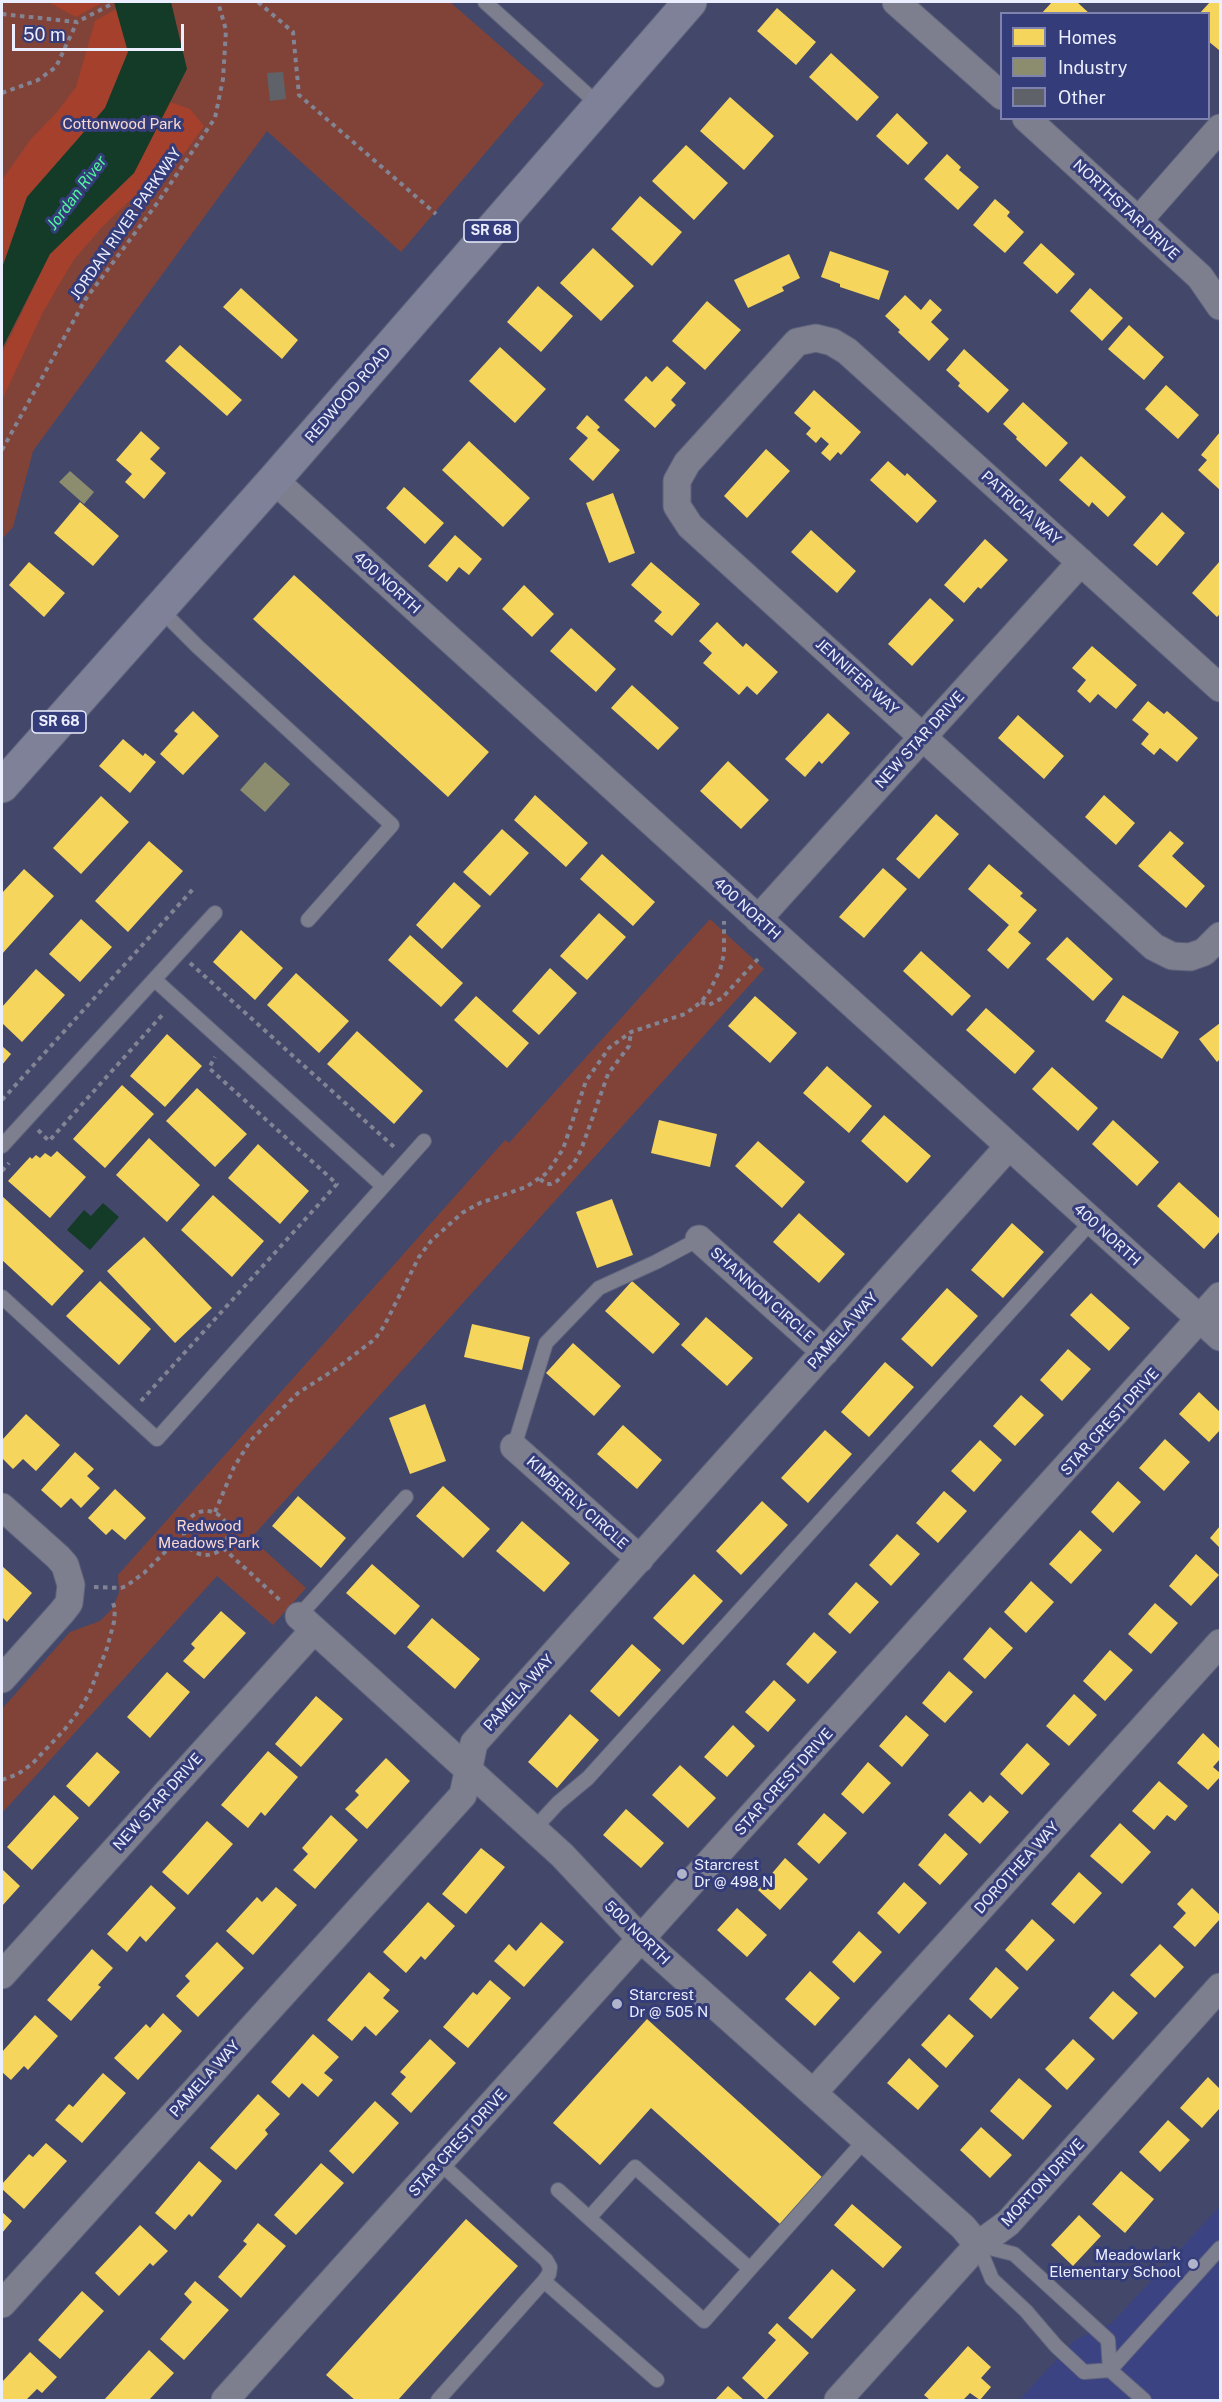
<!DOCTYPE html>
<style>
body{margin:0}
#map{position:relative;width:1222px;height:2402px;overflow:hidden;background:#43486a;font-family:"Public Sans",sans-serif}
canvas{display:block}
.frame{position:absolute;inset:0;border:3px solid #ebeefe;pointer-events:none}
.legend{position:absolute;left:1000px;top:12px;width:210px;height:108px;box-sizing:border-box;background:#343c79;border:2px solid #7d83ae;margin:0;padding:8px 10px;list-style:none;font-size:18px;color:#ebeefe}
.legend li{display:flex;align-items:center;gap:12px;height:30px}
.legend b{width:30px;border:2px solid #7d83ae}
.scale{position:absolute;left:12px;top:24px;width:172px;height:27px;box-sizing:border-box;border:3px solid #ebeefe;border-top:0;padding-left:8px;font-size:18px;line-height:21px;white-space:nowrap;color:#ebeefe;-webkit-text-stroke:4px #343c79;paint-order:stroke}
</style>
<div id="map">
<canvas width="1222" height="2402"></canvas>
<div class="frame"></div>
<ul class="legend">
<li><b style="height:16px;background:#f6d55c"></b>Homes</li>
<li><b style="height:16px;background:#8c8c6e"></b>Industry</li>
<li><b style="height:16px;background:#60626a"></b>Other</li>
</ul>
<div class="scale">50 m</div>
</div>
<script>
const context = document.querySelector('canvas').getContext('2d');
context.lineJoin = 'round';
function fillPath(path, color) { context.fillStyle = color; context.fill(path, 'evenodd'); }
const shape = rows => new Path2D(rows.map(r => 'M' + r).join(''));
function trace(path, color, width, dash) { context.strokeStyle = color; context.lineWidth = width; context.lineCap = dash ? 'butt' : 'round'; context.setLineDash(dash || []); context.stroke(path); }
function label(font, color, halo, rows, align = 'center') {
  context.font = font + ' "Public Sans",sans-serif'; context.lineWidth = 6; context.setLineDash([]); context.textBaseline = 'middle'; context.strokeStyle = halo; context.fillStyle = color; for (const [text, x, y, turn = 0] of rows) {
    context.save(); context.translate(x, y); context.rotate((+turn || 0) * Math.PI / 180); context.textAlign = isNaN(turn) ? turn : align; if (halo) context.strokeText(text, 0, 0); context.fillText(text, 0, 0); context.restore();
  }
}
const built = shape([
 [1220,2206,1220,2400,1019,2400,1075,2340,1112,2323]
]);
const green = shape([
 [2,2,450,2,544,84,401,252,267,131,33,451,13,527,2,539],
 [710,919,764,969,251,1538,306,1588,273,1625,217,1576,2,1813,2,1709,70,1632,100,1621,112,1609,119,1593,118,1575,505,1140,509,1143]
]);
const forest = shape([
 [48,2,103,2,76,17],
 [116,9,128,52,105,108,27,197,2,268,2,180,31,139,57,112,76,87,95,21],
 [170,102,190,109,204,126,173,169,144,187,102,227,73,261,43,312,2,400,2,354,50,254,134,173]
]);
const water = shape([
 [114,2,171,2,187,69,134,173,50,254,2,349,2,268,27,197,105,108,128,52],
 [103,1203,119,1217,90,1250,67,1230,84,1210,91,1216]
]);
const homes = shape([
 [1052,2,1077,2,1090,14,1041,14],
 [1210,2,1220,2,1219,50,1208,41,1208,14,1199,14],
 [777,8,816,42,796,65,757,31],
 [831,53,879,97,857,121,809,77],
 [730,97,774,136,744,170,700,131],
 [897,113,928,143,908,165,876,136],
 [686,145,728,183,694,220,652,181],
 [947,154,961,167,959,170,979,187,958,210,924,179],
 [640,196,682,232,652,266,611,229],
 [995,199,1010,212,1007,216,1024,232,1005,253,973,225],
 [1041,243,1075,274,1057,294,1023,263],
 [593,248,634,286,601,321,560,283],
 [830,251,889,271,879,300,840,287,840,284,821,277],
 [789,254,800,278,782,287,784,291,748,308,734,280],
 [538,286,573,316,541,352,507,322],
 [241,288,298,340,282,359,223,307],
 [1090,288,1123,318,1102,341,1070,311],
 [905,295,921,310,930,299,942,310,931,322,949,339,929,361,898,332,900,330,885,316],
 [707,301,741,330,705,370,672,341],
 [1129,325,1164,357,1144,380,1108,349],
 [180,345,242,400,227,416,165,361],
 [500,347,546,389,515,423,469,381],
 [964,349,1009,390,988,413,958,386,960,383,946,370],
 [667,366,686,383,671,400,676,405,655,428,624,400,646,376,652,382],
 [1166,385,1199,415,1178,439,1145,409],
 [814,390,861,432,841,455,838,452,830,461,821,453,829,444,821,437,816,443,806,434,811,428,794,413],
 [1023,402,1068,443,1046,467,1016,439,1017,437,1003,424],
 [587,415,600,427,597,430,620,450,593,481,569,459,588,438,576,428],
 [141,431,160,448,150,459,166,473,144,499,125,482,132,474,116,460],
 [1220,432,1220,490,1198,470,1207,460,1201,455],
 [469,441,530,498,503,527,442,470],
 [766,449,790,471,747,518,724,496],
 [1081,456,1126,497,1108,517,1092,502,1089,507,1059,480],
 [888,461,905,476,907,473,937,501,917,523,870,480],
 [404,487,444,523,425,544,386,508],
 [613,493,635,553,609,563,586,503],
 [80,502,119,536,93,566,54,533],
 [1162,512,1185,533,1157,566,1133,545],
 [811,530,856,571,837,593,791,552],
 [455,535,482,559,469,575,459,567,447,582,428,566],
 [985,539,1008,560,981,589,978,587,964,603,944,585],
 [1220,561,1220,614,1217,617,1192,593],
 [29,562,65,593,44,617,9,585],
 [651,562,700,604,672,636,654,621,662,612,631,585],
 [294,575,489,752,448,797,253,619],
 [524,585,554,614,532,637,502,609],
 [930,598,954,620,912,666,888,644],
 [717,622,743,647,746,643,778,672,757,695,747,686,739,695,703,663,712,653,699,641],
 [571,628,616,669,596,692,550,651],
 [1092,646,1137,685,1116,709,1098,694,1090,703,1077,691,1086,680,1072,668],
 [632,685,679,728,658,750,611,708],
 [1148,701,1164,714,1167,711,1198,738,1177,762,1160,748,1154,755,1141,744,1149,734,1132,720],
 [193,711,219,736,183,775,160,754,178,734,174,731],
 [828,713,850,733,822,764,819,761,805,777,785,759],
 [1018,715,1064,756,1044,779,998,738],
 [123,739,143,756,145,753,156,762,130,793,99,766],
 [728,761,769,800,741,829,700,791],
 [535,795,588,843,566,867,514,820],
 [1104,795,1135,823,1116,845,1085,817],
 [101,796,129,822,81,874,53,848],
 [936,814,959,834,919,879,896,859],
 [502,829,529,853,490,896,463,872],
 [1170,831,1184,843,1172,856,1205,886,1186,908,1138,866],
 [149,841,183,871,128,932,95,901],
 [602,854,655,902,633,926,580,879],
 [989,864,1023,893,1020,896,1037,910,1018,932,1031,943,1008,969,987,950,1009,925,968,889],
 [883,868,907,889,864,938,839,917],
 [24,869,54,896,2,954,2,893],
 [454,882,481,906,442,949,416,925],
 [599,913,626,937,587,980,560,956],
 [81,919,112,947,80,982,49,954],
 [241,930,283,968,255,1000,213,962],
 [410,935,463,983,441,1007,388,960],
 [1067,937,1113,979,1093,1001,1046,959],
 [921,951,971,996,952,1016,903,971],
 [550,968,577,993,539,1035,512,1011],
 [36,969,65,995,22,1042,2,1023,2,1007],
 [296,973,349,1021,319,1053,267,1005],
 [1123,995,1179,1032,1162,1059,1105,1021],
 [476,996,529,1043,507,1068,454,1020],
 [755,996,797,1033,770,1063,728,1026],
 [986,1008,1035,1051,1015,1074,966,1030],
 [1220,1023,1220,1059,1217,1062,1199,1039],
 [357,1031,423,1091,394,1124,327,1064],
 [167,1034,202,1066,165,1107,130,1076],
 [2,1046,11,1054,2,1065],
 [827,1066,872,1106,849,1133,803,1093],
 [1052,1067,1098,1108,1078,1131,1032,1089],
 [122,1085,154,1114,105,1168,73,1139],
 [197,1088,247,1134,215,1167,166,1121],
 [884,1115,931,1156,907,1183,861,1141],
 [659,1120,717,1134,710,1167,651,1153],
 [1113,1120,1159,1162,1137,1186,1092,1144],
 [149,1138,200,1185,167,1222,116,1175],
 [758,1141,805,1182,782,1208,735,1166],
 [258,1144,309,1191,280,1224,228,1178],
 [57,1151,86,1177,50,1218,8,1181,30,1157,32,1159,36,1155,40,1158,45,1153,51,1157],
 [1179,1182,1220,1219,1220,1231,1204,1249,1157,1206],
 [213,1195,264,1241,232,1277,181,1230],
 [2,1196,84,1271,52,1306,2,1260],
 [612,1199,633,1255,597,1268,576,1212],
 [799,1213,845,1254,819,1283,773,1242],
 [1012,1223,1044,1252,1003,1298,971,1270],
 [144,1237,212,1308,175,1343,107,1271],
 [100,1281,151,1329,119,1365,66,1316],
 [632,1281,680,1324,653,1354,605,1311],
 [947,1288,978,1316,932,1367,901,1339],
 [1091,1293,1130,1328,1109,1351,1070,1315],
 [706,1317,753,1358,727,1386,681,1345],
 [472,1324,530,1337,522,1370,464,1357],
 [573,1343,621,1386,594,1416,546,1373],
 [1068,1349,1091,1369,1062,1401,1040,1380],
 [885,1362,914,1387,869,1437,841,1412],
 [1199,1392,1220,1412,1220,1430,1209,1442,1179,1414],
 [1021,1395,1044,1415,1015,1446,993,1426],
 [425,1404,446,1461,410,1474,389,1418],
 [26,1414,60,1445,36,1471,23,1459,13,1469,2,1458,2,1440],
 [623,1425,662,1460,637,1489,597,1454],
 [825,1430,852,1454,808,1503,781,1478],
 [1165,1439,1190,1462,1164,1491,1139,1468],
 [980,1440,1002,1460,974,1492,951,1471],
 [75,1452,94,1469,87,1476,100,1488,81,1508,71,1498,61,1508,41,1490],
 [1118,1481,1141,1502,1113,1533,1091,1512],
 [443,1486,490,1529,463,1558,416,1516],
 [115,1489,146,1518,125,1540,112,1529,106,1535,88,1518],
 [944,1491,967,1511,938,1543,916,1523],
 [298,1496,346,1538,321,1568,272,1526],
 [762,1501,788,1525,741,1575,716,1551],
 [522,1521,570,1563,544,1592,496,1551],
 [1220,1526,1220,1548,1210,1538],
 [1080,1530,1102,1550,1071,1584,1049,1564],
 [897,1534,920,1554,891,1586,869,1565],
 [1196,1554,1219,1575,1191,1606,1169,1586],
 [372,1564,420,1606,395,1635,346,1593],
 [2,1566,32,1593,7,1622,2,1617],
 [694,1574,723,1601,683,1645,653,1618],
 [1031,1581,1054,1602,1026,1633,1004,1612],
 [856,1582,879,1602,850,1634,828,1614],
 [1155,1603,1178,1623,1151,1654,1128,1634],
 [221,1611,246,1633,204,1679,183,1661,195,1648,191,1644],
 [432,1618,480,1659,455,1689,407,1647],
 [990,1627,1013,1648,985,1679,963,1659],
 [814,1632,837,1652,808,1684,786,1664],
 [632,1644,661,1670,619,1717,590,1691],
 [1110,1650,1133,1670,1105,1701,1083,1681],
 [949,1671,973,1692,945,1723,922,1703],
 [167,1672,190,1692,150,1738,127,1717],
 [774,1680,796,1700,768,1732,745,1712],
 [1074,1694,1097,1715,1069,1746,1046,1726],
 [316,1696,343,1719,301,1767,275,1744],
 [570,1714,599,1740,557,1788,528,1762],
 [906,1715,929,1735,902,1767,879,1746],
 [733,1725,755,1746,727,1777,704,1757],
 [1203,1733,1220,1749,1220,1759,1213,1767,1220,1773,1220,1777,1208,1790,1177,1763],
 [1027,1743,1050,1764,1022,1795,1000,1774],
 [268,1751,298,1777,265,1816,261,1812,248,1828,221,1805],
 [97,1752,120,1772,89,1807,66,1786],
 [386,1758,410,1781,367,1829,345,1809,359,1795,355,1791],
 [868,1762,891,1783,863,1814,841,1794],
 [680,1765,716,1798,688,1828,652,1795],
 [1159,1781,1188,1806,1175,1821,1167,1815,1154,1830,1132,1811],
 [970,1791,983,1803,990,1795,1009,1812,980,1844,948,1815],
 [54,1795,79,1818,32,1870,7,1847],
 [626,1809,664,1843,641,1868,603,1835],
 [824,1813,847,1833,819,1864,797,1844],
 [331,1815,358,1840,315,1889,293,1870,308,1854,302,1848],
 [207,1821,233,1844,188,1895,162,1872],
 [1120,1823,1151,1852,1122,1884,1090,1856],
 [945,1833,968,1854,940,1885,918,1865],
 [481,1848,505,1867,466,1914,442,1894],
 [785,1858,808,1879,780,1910,758,1890],
 [2,1869,20,1886,2,1906],
 [1079,1872,1102,1893,1074,1924,1051,1904],
 [904,1882,927,1903,899,1934,877,1913],
 [151,1885,176,1908,146,1942,140,1936,127,1952,107,1934],
 [276,1887,297,1905,253,1955,226,1931,257,1897,262,1902],
 [1192,1888,1220,1915,1220,1919,1195,1947,1173,1927,1186,1913,1177,1904],
 [428,1902,455,1926,425,1960,421,1956,406,1973,383,1952],
 [737,1908,767,1935,747,1957,717,1930],
 [1032,1919,1055,1940,1027,1971,1005,1950],
 [541,1922,564,1942,524,1987,494,1961,509,1944,516,1951],
 [859,1931,882,1952,854,1983,832,1962],
 [217,1942,244,1968,198,2017,176,1996,190,1981,185,1976],
 [1160,1944,1184,1967,1155,1998,1130,1975],
 [92,1949,113,1968,98,1985,101,1987,71,2021,47,2000],
 [996,1967,1019,1988,991,2019,969,1999],
 [810,1971,840,1998,815,2026,785,1999],
 [369,1972,390,1990,383,1998,399,2011,376,2036,365,2026,352,2041,327,2020],
 [490,1980,511,1998,468,2048,443,2027,473,1992,477,1995],
 [1113,1991,1138,2013,1113,2040,1089,2018],
 [163,2013,182,2031,138,2080,114,2058,146,2024,150,2028],
 [949,2014,974,2036,946,2068,921,2045],
 [35,2015,58,2036,28,2070,24,2066,11,2080,2,2072,2,2052],
 [647,2019,822,2177,780,2224,651,2108,600,2165,553,2123],
 [313,2034,339,2057,324,2073,333,2080,318,2097,302,2083,289,2098,271,2082],
 [430,2039,456,2063,411,2113,391,2094,406,2077,400,2072],
 [1073,2039,1095,2059,1067,2090,1045,2069],
 [909,2058,939,2086,918,2110,887,2083],
 [103,2073,126,2093,82,2143,55,2120,69,2104,73,2107],
 [1208,2077,1220,2089,1220,2108,1202,2128,1180,2108],
 [1019,2078,1052,2106,1023,2140,990,2111],
 [258,2094,280,2114,265,2130,268,2134,236,2170,210,2148],
 [375,2101,399,2123,353,2174,329,2151],
 [1168,2120,1190,2140,1160,2172,1139,2152],
 [981,2127,1012,2155,990,2178,960,2150],
 [46,2143,67,2161,24,2209,2,2189,2,2184,29,2154,33,2157],
 [199,2161,222,2181,192,2217,189,2214,175,2230,155,2213],
 [321,2163,344,2183,296,2235,274,2215],
 [1121,2171,1154,2199,1125,2233,1092,2204],
 [852,2204,902,2247,883,2268,834,2225],
 [2,2212,12,2221,2,2233],
 [1079,2215,1101,2236,1073,2266,1051,2245],
 [466,2219,518,2266,398,2400,355,2400,326,2375],
 [258,2223,286,2246,241,2298,218,2277,247,2244,243,2241],
 [140,2225,168,2251,153,2266,150,2263,119,2296,95,2273],
 [832,2269,856,2290,812,2339,788,2318],
 [195,2281,229,2310,184,2360,160,2339,192,2302,184,2294],
 [82,2291,104,2311,60,2359,38,2340],
 [777,2323,809,2353,766,2400,742,2378,776,2340,768,2333],
 [968,2346,991,2367,981,2378,991,2387,980,2400,970,2393,963,2400,930,2400,924,2395],
 [149,2350,174,2373,149,2400,104,2400],
 [30,2352,57,2377,42,2393,37,2389,26,2400,2,2400,2,2382],
 [728,2386,744,2400,715,2400]
]);
const industry = shape([
 [70,471,94,492,84,504,59,482],
 [265,762,290,784,265,812,240,790]
]);
const building = shape([
 [283,72,286,99,270,101,267,73]
]);
const path = shape([
 [258,2,293,32,299,95,436,214],
 [2,14,77,22,110,5],
 [2,93,38,80,56,67,77,22],
 [2,450,85,300,158,202,215,118,223,79,226,30,218,2],
 [190,963,394,1147],
 [701,1002,709,1005,722,998,758,959],
 [2,1100,194,888],
 [38,1130,49,1141,164,1013],
 [2,1171,9,1163],
 [540,1179,546,1184,551,1184,557,1181,574,1163,581,1150,608,1074,629,1046,631,1032],
 [141,1401,337,1184,209,1068,215,1057],
 '184 1533a22 22 0 1 1 44 0a22 22 0 1 1-44 0Z',
 [215,1512,234,1467,251,1440,298,1393,337,1368,375,1339,384,1326,419,1257,431,1241,462,1213,480,1203,526,1187,547,1173,563,1149,586,1081,609,1048,631,1032,685,1014,701,1002,709,992,720,970,724,954,724,921],
 [223,1548,282,1602],
 [94,1587,121,1588,126,1586,144,1573,169,1548,185,1540],
 [2,1780,18,1774,32,1764,65,1729,78,1712,89,1694,107,1648,114,1622,115,1609,113,1603]
]);
const lane = shape([
 [485,2,600,106],
 [160,609,197,646,392,825,308,920],
 [155,980,383,1186],
 [2,1146,215,913],
 [2,1297,157,1439,424,1141],
 [514,1447,546,1343,599,1288,656,1262,699,1239],
 [299,1616,406,1497],
 [534,1829,558,1803,588,1778,1092,1221],
 [558,2190,589,2218],
 [978,2245,992,2279,1026,2311,1056,2346,1084,2372,1110,2370,1220,2248],
 [978,2245,1014,2254,1108,2340,1110,2370,1144,2400],
 [750,2269,704,2321,589,2218,635,2167,750,2269,865,2140],
 [544,2281,657,2380],
 [438,2400,544,2281,549,2274,550,2267,546,2260,440,2163]
]);
const street = shape([
 [896,2,1002,96],
 [1026,118,1200,277,1220,306],
 [1139,220,1220,128],
 [274,480,1220,1337],
 [1220,688,847,351,832,342,816,338,797,342,687,463,677,481,677,506,690,526,1154,947,1172,956,1190,957,1204,952,1220,936],
 [758,919,1081,562],
 [699,1239,825,1352],
 [514,1447,640,1559],
 [2,1507,58,1557,65,1565,71,1585,69,1603,62,1612,2,1679],
 [299,1616,562,1855,642,1940,963,2227,978,2245],
 [2,1975,314,1630],
 [813,2093,1220,1643],
 [2,2304,463,1795,474,1743,1009,1146],
 [225,2400,1220,1296],
 [838,2400,978,2245,1008,2223,1220,1987]
]);
const primary = shape([
 [2,786,274,480,690,2]
]);
const markers = [
 [682,1874,6,"#b0b4ca"],
 [617,2004,6,"#b0b4ca"],
 [1193,2264,6,"#b0b4ca"]
];
const shields = [
 [491,231,54],
 [59,722,54]
];
const shieldNames = [
 ["SR 68",491,231],
 ["SR 68",59,722]
];
const parkNames = [
 ["Cottonwood Park",122,124],
 ["Redwood",209,1526],
 ["Meadows Park",209,1543]
];
const streetNames = [
 ["NORTHSTAR DRIVE",1126,210,43],
 ["JORDAN RIVER PARKWAY",126,224,-55],
 ["REDWOOD ROAD",348,395,-49],
 ["PATRICIA WAY",1021,508,42],
 ["400 NORTH",387,583,42],
 ["JENNIFER WAY",857,677,42],
 ["NEW STAR DRIVE",920,740,-48],
 ["400 NORTH",747,909,42],
 ["400 NORTH",1107,1235,42],
 ["SHANNON CIRCLE",762,1295,42],
 ["PAMELA WAY",843,1331,-48],
 ["STAR CREST DRIVE",1110,1422,-48],
 ["KIMBERLY CIRCLE",577,1503,42],
 ["PAMELA WAY",519,1693,-48],
 ["STAR CREST DRIVE",784,1782,-48],
 ["NEW STAR DRIVE",158,1802,-48],
 ["DOROTHEA WAY",1017,1868,-48],
 ["500 NORTH",637,1933,44],
 ["PAMELA WAY",205,2079,-48],
 ["STAR CREST DRIVE",458,2143,-48],
 ["MORTON DRIVE",1043,2183,-47]
];
const poiNames = [
 ["Starcrest",694,1865],
 ["Dr @ 498 N",694,1882],
 ["Starcrest",629,1995],
 ["Dr @ 505 N",629,2012],
 ["Meadowlark",1181,2255,"right"],
 ["Elementary School",1181,2272,"right"]
];
const waterNames = [
 ["Jordan River",77,193,-53]
];
fillPath(built, '#3b4383');
fillPath(green, '#814338');
fillPath(forest, '#a4402b');
fillPath(water, '#143a28');
fillPath(homes, '#f6d55c');
fillPath(industry, '#8c8c6e');
fillPath(building, '#60626a');
trace(lane, '#5e627b', 16);
trace(street, '#5e627b', 29);
trace(primary, '#5e627b', 35);
trace(path, '#828494', 4, [4.5, 4.5]);
trace(lane, '#7d7f8e', 14);
trace(street, '#7d7f8e', 27);
trace(primary, '#7e8197', 33);
for (const [x, y, r, color] of markers) { const dot = new Path2D(); dot.arc(x, y, r, 0, 2 * Math.PI); context.fillStyle = color; context.fill(dot); trace(dot, '#343c79', 2); }
for (const [x, y, w] of shields) { const box = new Path2D(); box.roundRect(x - w / 2, y - 11, w, 22, 4.5); context.fillStyle = '#343c79'; context.fill(box); trace(box, '#ebeefe', 1.5); }
label('bold 14px', '#ebeefe', null, shieldNames);
label('15px', '#f9d9d1', '#343c79', parkNames);
label('15px', '#ebeefe', '#343c79', streetNames);
label('15px', '#ebeefe', '#343c79', poiNames, 'left');
label('italic 16px', '#50f79c', '#343c79', waterNames);
</script>
